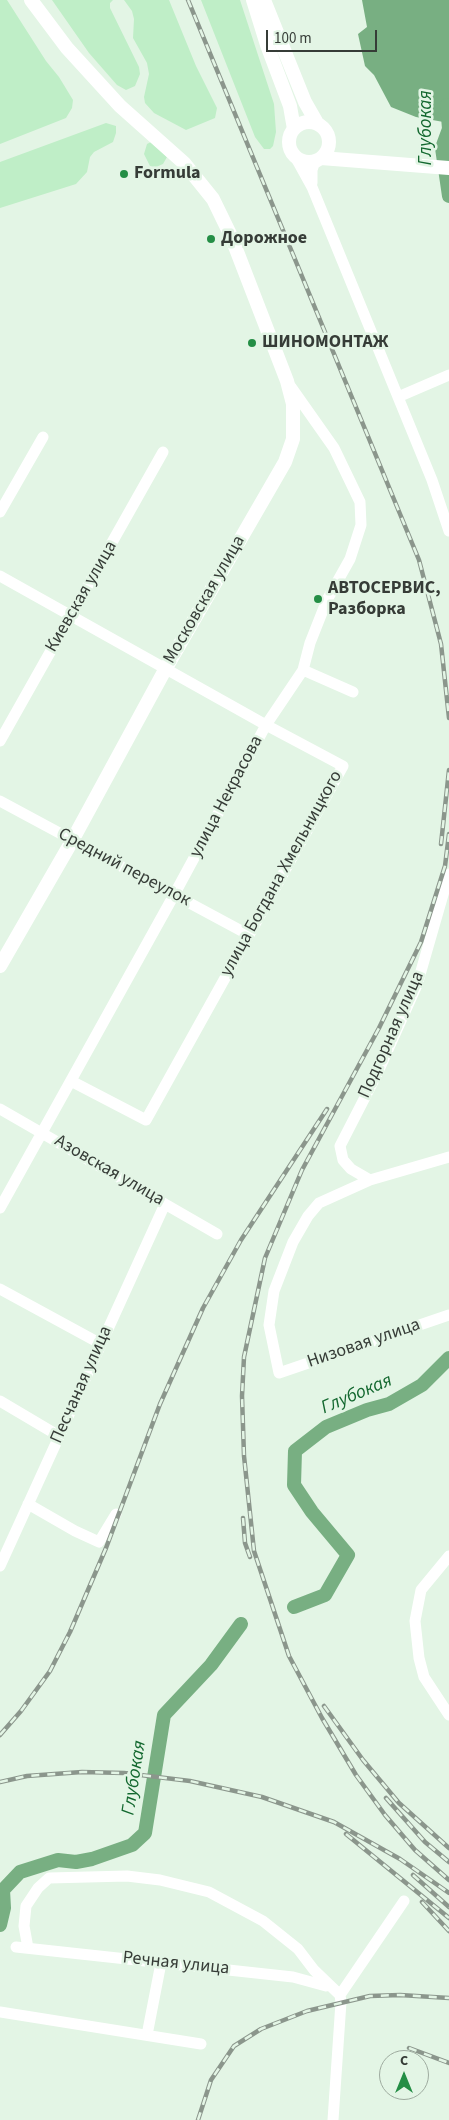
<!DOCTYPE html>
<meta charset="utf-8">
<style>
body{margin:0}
#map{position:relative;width:449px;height:2120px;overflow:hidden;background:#e3f5e5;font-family:"Source Sans 3",sans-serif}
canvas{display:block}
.north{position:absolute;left:379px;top:2050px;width:50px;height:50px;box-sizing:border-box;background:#e3f5e5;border:1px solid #9eab9f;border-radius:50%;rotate:0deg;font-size:14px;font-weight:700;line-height:20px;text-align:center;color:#363c37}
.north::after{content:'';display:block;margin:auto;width:18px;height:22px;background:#248e45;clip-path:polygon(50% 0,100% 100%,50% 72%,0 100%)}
.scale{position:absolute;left:266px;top:30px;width:111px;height:22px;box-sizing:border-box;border:2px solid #363c37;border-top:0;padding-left:6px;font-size:15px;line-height:18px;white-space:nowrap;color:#363c37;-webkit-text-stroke:4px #e3f5e5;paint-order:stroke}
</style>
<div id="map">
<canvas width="449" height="2120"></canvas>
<div class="north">С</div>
<div class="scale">100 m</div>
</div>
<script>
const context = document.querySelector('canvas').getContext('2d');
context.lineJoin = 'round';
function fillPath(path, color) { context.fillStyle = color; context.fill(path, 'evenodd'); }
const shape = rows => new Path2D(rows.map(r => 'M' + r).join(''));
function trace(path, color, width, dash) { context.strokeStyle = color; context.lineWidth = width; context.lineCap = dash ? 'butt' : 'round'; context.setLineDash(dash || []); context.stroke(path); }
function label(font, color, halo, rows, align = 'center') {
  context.font = font + ' "Source Sans 3",sans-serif'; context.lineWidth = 5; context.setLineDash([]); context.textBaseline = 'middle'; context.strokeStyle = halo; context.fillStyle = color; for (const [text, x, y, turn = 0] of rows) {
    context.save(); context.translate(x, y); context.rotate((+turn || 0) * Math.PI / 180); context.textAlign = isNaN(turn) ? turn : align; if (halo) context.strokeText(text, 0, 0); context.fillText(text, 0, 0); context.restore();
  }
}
const green = shape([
 [0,0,7,0,46,61,59,77,73,100,72,108,66,118,0,144],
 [52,0,113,0,110,3,110,8,139,67,140,74,135,86,126,90,117,85,89,53],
 [124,0,169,0,196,66,217,108,215,118,186,130,154,113,145,103,144,97,149,74,147,63,133,38,134,19,132,11],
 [201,0,240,0,274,104,276,132,273,146,270,149,264,149,255,137],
 [106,123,116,126,116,133,113,142,94,152,90,157,87,172,76,184,0,208,0,162],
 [151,142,167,157,163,164,156,167,150,166,144,154,147,144]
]);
const water = shape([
 [362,0,449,0,449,123,416,117,391,107,374,75,365,66,358,34,367,27]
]);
const river = shape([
 [447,105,449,129,442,148,449,196],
 [294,1607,325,1595,348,1555,312,1512,294,1485,295,1451,326,1427,367,1410,389,1404,422,1385,449,1358],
 [0,1925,4,1908,3,1890,20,1872,58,1860,76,1862,92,1859,132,1845,145,1833,164,1715,211,1665,241,1624]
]);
const minor = shape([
 [296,158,312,187,432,480,449,531],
 [312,183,312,170,315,161],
 [398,397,449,375],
 [0,512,43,437],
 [0,576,266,725,343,766,146,1120,71,1081],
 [303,670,353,692],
 [0,741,163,452],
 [0,801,249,935],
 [0,1109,217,1234],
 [449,1157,370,1180,319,1203,308,1216,293,1242,274,1291,269,1325,279,1373,449,1315],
 [370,1180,351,1169,343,1160,340,1146,378,1072,417,985,449,874],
 [0,1208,174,895,266,725,303,670,310,643,327,600,350,559,361,525,360,502,334,448,291,387],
 [0,1289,101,1344],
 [0,1401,59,1436],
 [28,1504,75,1531,99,1542,116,1514],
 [449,1556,421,1590,415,1621,419,1658,424,1677,449,1715],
 [0,1566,165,1204],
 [16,1947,293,1977,326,1986],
 [28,1948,24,1926,26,1906,38,1888,49,1878,127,1876,160,1880,209,1892,263,1921,298,1949,314,1970,340,1995],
 [0,2012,201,2044],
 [147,2035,161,1963],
 [333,2120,341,2002,340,1995,404,1901]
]);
const major = shape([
 [253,0,267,45,290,106,294,129],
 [264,0,305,102,317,123],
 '289 142a20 20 0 1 1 40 0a20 20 0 1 1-40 0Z',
 [321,158,449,168],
 [0,966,72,841,166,668,285,462,293,439,293,404,287,381,231,236,213,199,184,163,120,106,67,48,31,0]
]);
const rail = shape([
 [188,0,419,560,441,644,449,718],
 [449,834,445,866,421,942,379,1028,302,1170,265,1258,244,1357,242,1396,244,1456,254,1551,289,1656,322,1718,356,1775,385,1815,415,1850,449,1880],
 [441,844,449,770],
 [243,1518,245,1543,250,1557],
 [324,1706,363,1760,399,1803,449,1848],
 [0,1735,21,1711,50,1671,70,1632,106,1548,160,1404,203,1308,241,1240,327,1109],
 [0,1782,27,1776,82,1772,124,1773,190,1781,262,1797,334,1822,400,1859,449,1893],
 [386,1798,425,1842,449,1862],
 [346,1834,449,1918],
 [413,1875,449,1907],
 [422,1902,449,1931],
 [409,2048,449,2063],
 [198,2120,211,2080,234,2046,261,2029,307,2011,370,1996,400,1995,449,1998]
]);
const markers = [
 [124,174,5,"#248e45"],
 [211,239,5,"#248e45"],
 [252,343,5,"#248e45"],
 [318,599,5,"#248e45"]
];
const poiNames = [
 ["Formula",134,174],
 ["Дорожное",221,239],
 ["ШИНОМОНТАЖ",262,343],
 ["АВТОСЕРВИС,",328,589],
 ["Разборка",328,610]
];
const streetNames = [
 ["Киевская улица",82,597,-60],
 ["Московская улица",205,600,-60],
 ["улица Некрасова",227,797,-62],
 ["Средний переулок",124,868,28],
 ["улица Богдана Хмельницкого",282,874,-61],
 ["Подгорная улица",392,1035,-66],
 ["Азовская улица",109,1171,30],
 ["Низовая улица",364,1344,-19],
 ["Песчаная улица",82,1385,-66],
 ["Речная улица",176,1964,6]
];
const waterNames = [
 ["Глубокая",427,128,-90],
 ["Глубокая",357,1395,-23],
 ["Глубокая",135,1778,-81]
];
fillPath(green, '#bfeec7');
fillPath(water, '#78af82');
trace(river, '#78af82', 14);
trace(minor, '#fff', 11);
trace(major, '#fff', 14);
trace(rail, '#8b968c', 4.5);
trace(rail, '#e3f5e5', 2.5, [8]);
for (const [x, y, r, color] of markers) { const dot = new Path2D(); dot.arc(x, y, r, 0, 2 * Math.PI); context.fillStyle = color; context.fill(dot); trace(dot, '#e3f5e5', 2); }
label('bold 18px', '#363c37', '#e3f5e5', poiNames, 'left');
label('18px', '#363c37', '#e3f5e5', streetNames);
label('italic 19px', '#13682f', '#e3f5e5', waterNames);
</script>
